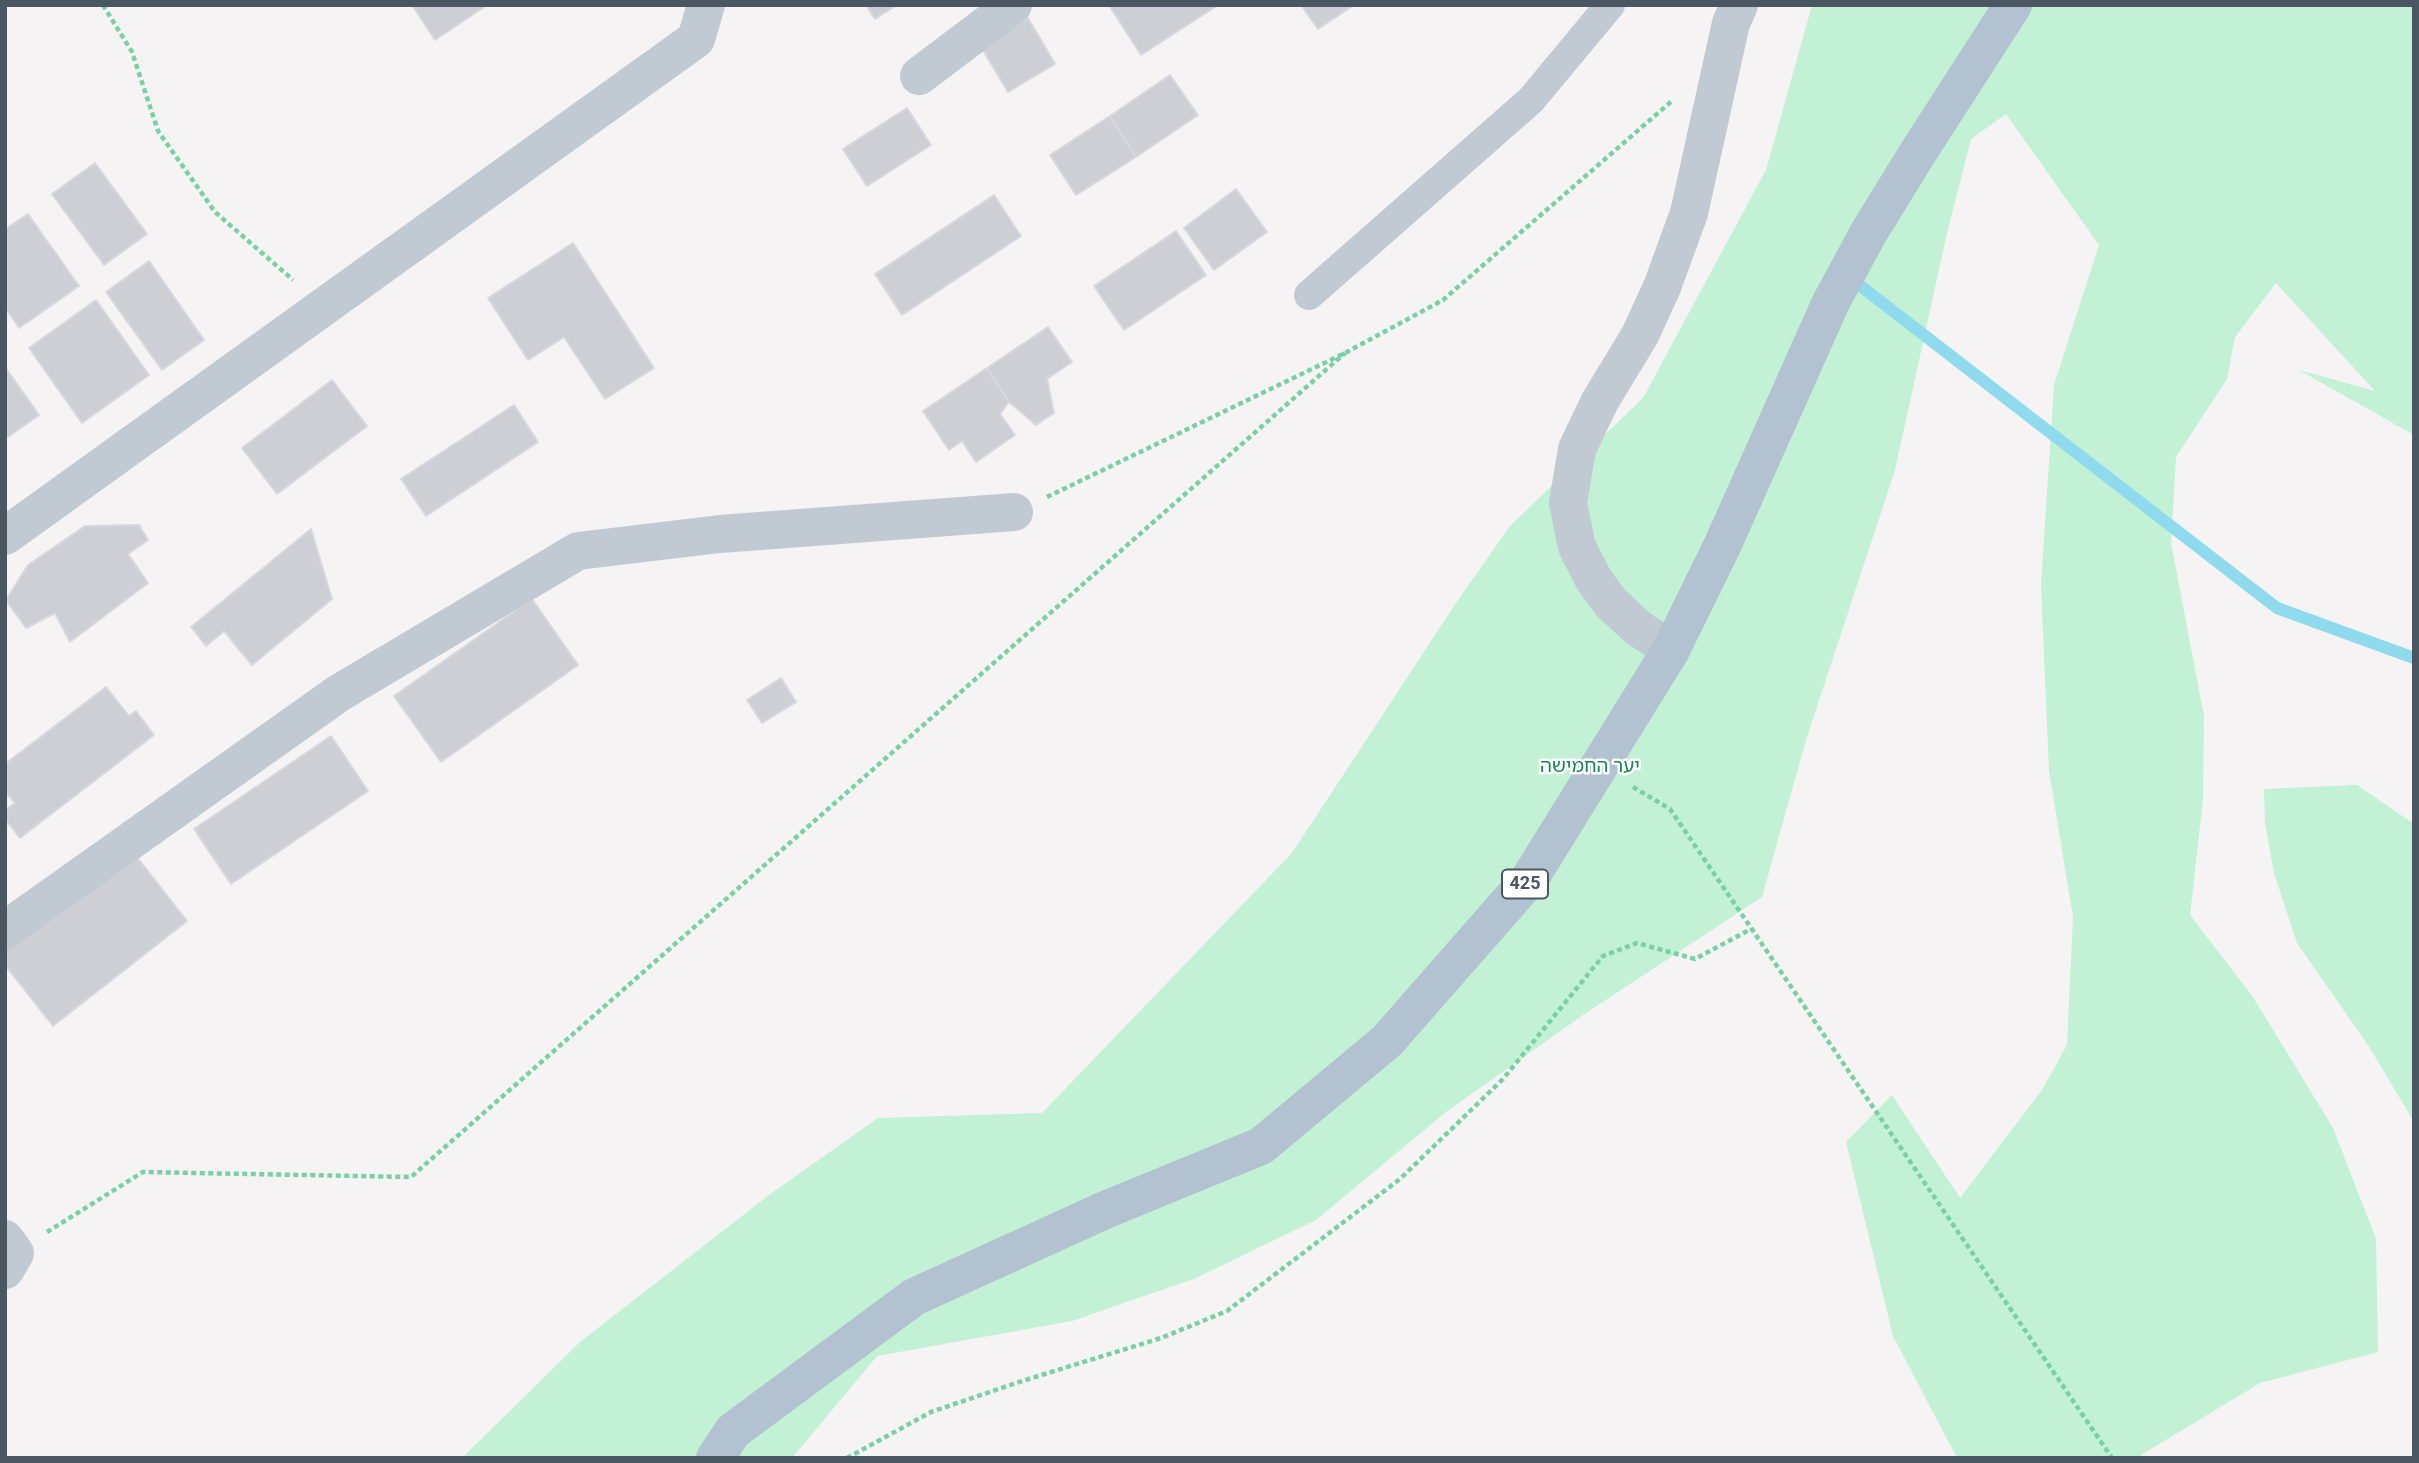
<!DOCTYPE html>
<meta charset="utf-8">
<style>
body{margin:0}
#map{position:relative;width:2419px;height:1463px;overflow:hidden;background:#f5f3f3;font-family:Roboto,sans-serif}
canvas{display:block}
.frame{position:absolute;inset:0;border:7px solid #4a5661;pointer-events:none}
</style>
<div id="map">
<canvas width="2419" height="1463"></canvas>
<div class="frame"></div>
</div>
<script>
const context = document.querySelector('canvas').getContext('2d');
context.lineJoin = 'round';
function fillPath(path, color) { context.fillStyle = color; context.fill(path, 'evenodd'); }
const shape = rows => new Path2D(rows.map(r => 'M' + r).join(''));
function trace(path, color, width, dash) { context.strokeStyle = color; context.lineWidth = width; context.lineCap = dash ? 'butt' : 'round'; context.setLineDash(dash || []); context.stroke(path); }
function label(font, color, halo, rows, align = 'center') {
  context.font = font + ' Roboto,"Noto Sans Hebrew",sans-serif'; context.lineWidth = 5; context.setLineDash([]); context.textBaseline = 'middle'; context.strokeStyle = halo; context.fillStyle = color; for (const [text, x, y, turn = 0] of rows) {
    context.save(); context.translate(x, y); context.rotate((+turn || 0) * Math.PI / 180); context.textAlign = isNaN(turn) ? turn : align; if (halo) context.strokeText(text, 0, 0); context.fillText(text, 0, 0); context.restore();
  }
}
const green = shape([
 [1812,5,2414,5,2414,435,2299,370,2375,391,2276,283,2235,337,2227,379,2176,457,2171,543,2204,716,2203,799,2190,915,2253,997,2333,1128,2376,1239,2378,1352,2260,1383,2141,1455,2142,1458,1957,1458,1893,1336,1846,1142,1892,1095,1960,1198,2042,1090,2067,1045,2073,917,2049,771,2041,585,2054,385,2099,245,2006,114,1971,139,1947,233,1895,470,1806,740,1762,897,1583,1015,1446,1112,1316,1220,1196,1278,1072,1321,877,1356,792,1458,462,1458,580,1342,769,1195,878,1118,1042,1113,1292,853,1456,603,1510,526,1643,398,1766,170],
 [2357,785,2414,824,2414,1122,2370,1048,2297,943,2274,873,2265,824,2264,789]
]);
const stream = shape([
 [1849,277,2277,608,2414,658]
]);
const building = shape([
 [412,5,487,5,435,40,412,5],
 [866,5,897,5,875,19,866,5],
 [1109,5,1218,5,1141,55,1109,5],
 [1301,5,1354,5,1318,29,1301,5],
 [1028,18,1055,64,1008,92,981,47,1028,18],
 [1170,75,1198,115,1136,157,1110,116,1170,75],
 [907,108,931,145,867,186,843,149,907,108],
 [1110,116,1136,157,1076,195,1050,155,1110,116],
 [95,163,147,234,104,265,52,194,95,163],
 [1236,189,1267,232,1214,270,1184,228,1236,189],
 [994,195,1021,236,902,315,875,274,994,195],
 [28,214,79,286,19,328,5,307,5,229,28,214],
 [1176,231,1206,275,1124,330,1094,286,1176,231],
 [573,243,654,368,605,399,564,337,528,360,488,298,573,243],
 [149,261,204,340,162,370,106,292,149,261],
 [96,300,149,375,82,423,29,348,96,300],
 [1048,327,1072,362,1047,379,1054,413,1036,425,1009,402,987,368,1048,327],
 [5,367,39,415,5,439,5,367],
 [987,368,1009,402,1000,414,1015,435,976,462,962,441,949,450,923,411,987,368],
 [332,380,367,426,277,494,242,448,332,380],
 [514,405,538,442,426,516,401,479,514,405],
 [139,525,148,540,128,554,148,583,70,642,55,613,26,628,6,600,28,565,85,526,139,525],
 [311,529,332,599,252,665,224,631,206,646,191,627,311,529],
 [532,599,578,665,441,762,394,696,532,599],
 [781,678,796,702,762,723,747,700,781,678],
 [106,687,129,716,136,711,154,735,20,838,5,819,5,810,15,803,5,791,5,764,106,687],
 [331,736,368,791,231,884,194,829,331,736],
 [129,847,187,921,53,1026,5,965,5,944,129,847]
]);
const path = shape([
 [103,5,132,52,158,131,215,212,293,280],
 [1047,497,1345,353,1443,300,1673,100],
 [1633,787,1670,809,2112,1458],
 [47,1232,143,1172,411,1177,1345,353],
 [847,1458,931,1412,1019,1382,1161,1338,1227,1311,1400,1179,1503,1079,1603,956,1637,943,1695,959,1751,929]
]);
const pedestrian = shape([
 [1309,295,1531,100,1610,5]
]);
const minor = shape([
 [919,76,1013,5],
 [5,930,339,693,578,551,720,534,1014,512],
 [5,1239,15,1253,5,1270]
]);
const tertiary = shape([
 [5,536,696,39,706,5],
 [1671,650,1638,628,1611,603,1594,580,1577,547,1568,503,1577,449,1600,401,1640,335,1662,287,1689,213,1731,23,1739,5]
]);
const primary = shape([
 [715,1458,733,1431,914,1297,1105,1210,1261,1146,1387,1041,1530,878,1671,650,1723,544,1831,302,1869,232,1917,154,2013,5]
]);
const shields = [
 [1525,884,46]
];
const shieldNames = [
 ["425",1525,884]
];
const parkNames = [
 ["יער החמישה",1590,767]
];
fillPath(green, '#c3f1d5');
trace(stream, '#90daee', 12);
fillPath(building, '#cdcfd5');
trace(building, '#d7d9de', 2);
trace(path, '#7ad0a6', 4.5, [5, 3.5]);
trace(pedestrian, '#c1cad2', 30);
trace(minor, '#c1cad2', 38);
trace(tertiary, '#c1cad2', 38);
trace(primary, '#b3c2d1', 38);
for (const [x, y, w] of shields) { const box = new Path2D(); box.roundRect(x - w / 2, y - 14.5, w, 29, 5); context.fillStyle = '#fff'; context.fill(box); trace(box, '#4a5661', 2); }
label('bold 18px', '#4a5661', null, shieldNames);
label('19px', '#17864f', '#fff', parkNames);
</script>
